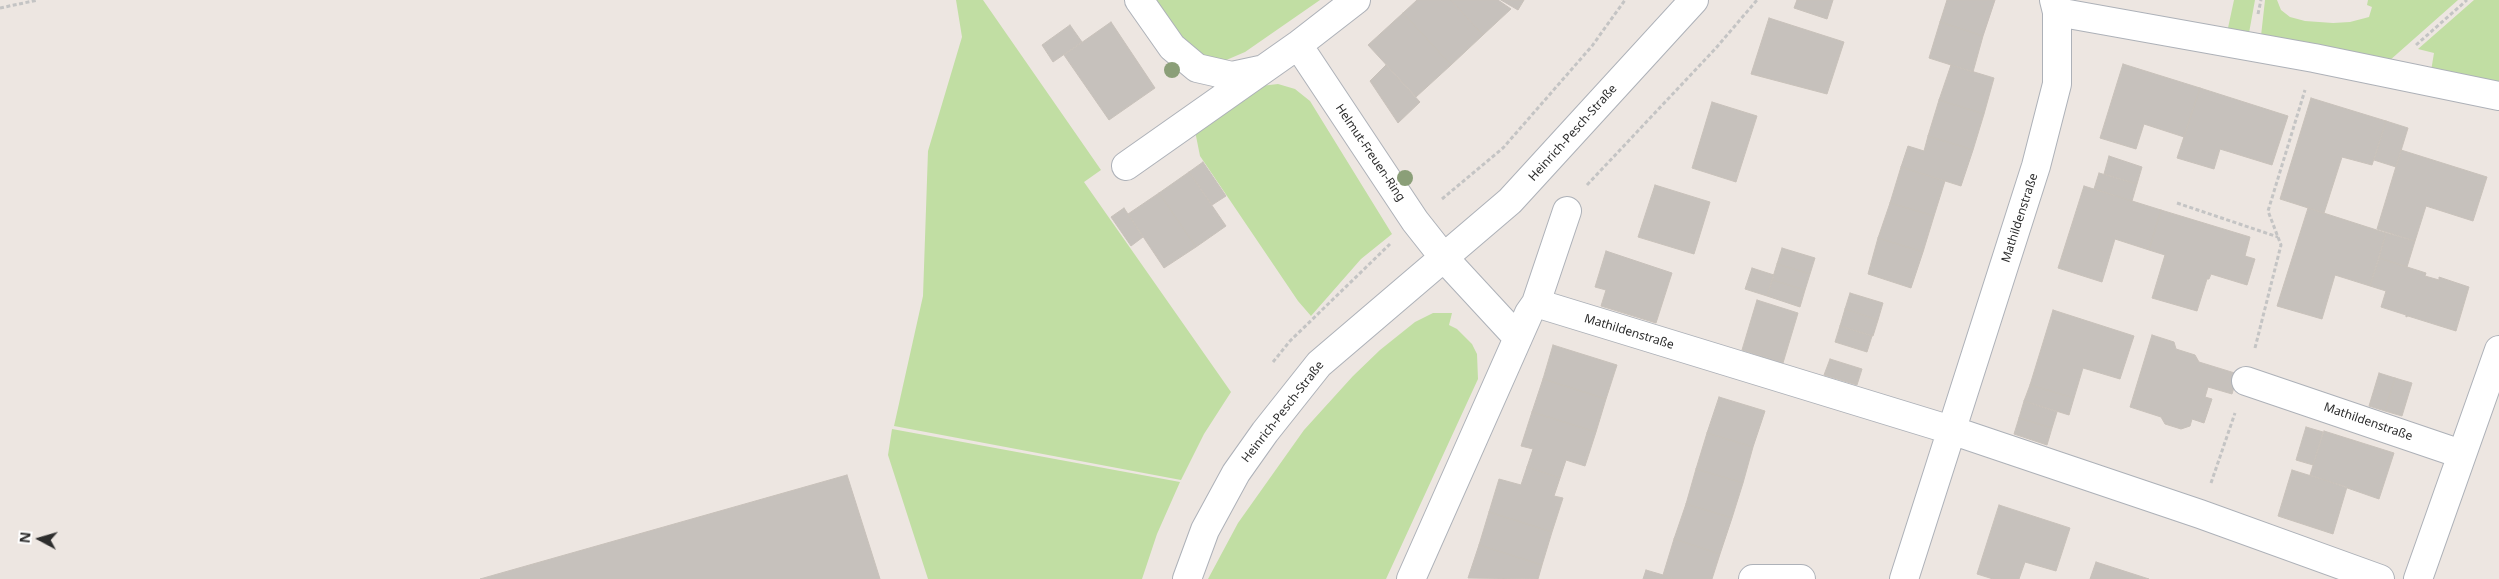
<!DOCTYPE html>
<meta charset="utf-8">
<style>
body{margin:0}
#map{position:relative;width:2499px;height:579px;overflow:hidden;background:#ede6e1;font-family:"Noto Sans",sans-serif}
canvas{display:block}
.north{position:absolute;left:15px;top:514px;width:50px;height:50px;-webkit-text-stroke:4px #fff;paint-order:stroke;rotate:276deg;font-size:14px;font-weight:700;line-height:20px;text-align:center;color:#2d2d2d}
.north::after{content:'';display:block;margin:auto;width:18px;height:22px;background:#2d2d2d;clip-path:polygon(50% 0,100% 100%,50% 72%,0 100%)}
</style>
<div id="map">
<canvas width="2499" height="579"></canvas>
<div class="north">N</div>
</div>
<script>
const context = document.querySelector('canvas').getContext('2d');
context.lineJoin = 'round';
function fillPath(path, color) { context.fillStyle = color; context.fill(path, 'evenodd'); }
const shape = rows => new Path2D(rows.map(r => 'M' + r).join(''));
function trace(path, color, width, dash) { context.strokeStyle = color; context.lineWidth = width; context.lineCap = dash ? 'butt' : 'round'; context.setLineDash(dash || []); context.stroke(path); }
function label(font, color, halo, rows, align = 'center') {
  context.font = font + ' "Noto Sans",sans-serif'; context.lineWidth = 5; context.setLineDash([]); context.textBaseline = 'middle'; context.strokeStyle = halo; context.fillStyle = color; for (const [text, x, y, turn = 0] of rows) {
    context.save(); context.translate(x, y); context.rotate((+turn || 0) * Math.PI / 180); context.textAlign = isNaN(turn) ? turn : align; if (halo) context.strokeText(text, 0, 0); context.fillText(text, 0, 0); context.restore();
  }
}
const green = shape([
 [956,0,983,0,1101,170,1084,182,1231,392,1204,434,1181,480,894,426,923,296,928,151,962,37],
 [1154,0,1320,0,1245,52,1224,61,1193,53],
 [2234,0,2255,0,2249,33,2228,28],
 [2265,0,2277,0,2281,10,2290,17,2305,21,2333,23,2350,22,2369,17,2372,7,2367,5,2368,0,2458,0,2389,61,2261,36],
 [2474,0,2499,0,2499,84,2431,71,2434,53,2418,49],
 [1278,84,1295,89,1310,101,1392,234,1361,259,1311,316,1298,301,1200,156,1195,131,1261,86],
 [1433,313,1452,313,1449,325,1457,329,1472,344,1477,354,1478,379,1386,579,1208,579,1238,523,1304,430,1353,376,1380,350,1415,322],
 [892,429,1180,482,1157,534,1142,579,928,579,888,455]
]);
const building = shape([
 [1417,0,1451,0,1483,35,1451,65,1403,13,1417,0],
 [1451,0,1498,0,1511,9,1483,35,1451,0],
 [1501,0,1524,0,1518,10,1501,0],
 [1797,0,1833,0,1827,19,1794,8,1797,0],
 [1947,0,1995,0,1983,36,1940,22,1947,0],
 [1403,13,1451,65,1416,97,1368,45,1403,13],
 [1769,18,1844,42,1827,94,1751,74,1769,18],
 [1111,22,1155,88,1109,120,1064,55,1111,22],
 [1940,22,1983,36,1973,72,1929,58,1940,22],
 [1070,25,1082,42,1053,62,1042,45,1070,25],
 [2123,64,2200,88,2184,137,2144,124,2136,149,2100,138,2123,64],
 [1386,65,1420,102,1398,123,1370,81,1386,65],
 [1951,65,1994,78,1984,114,1939,100,1951,65],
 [2200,88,2288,116,2272,165,2220,149,2214,169,2177,158,2200,88],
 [2311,98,2386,121,2372,165,2342,157,2324,213,2280,199,2311,98],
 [1939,100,1984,114,1973,150,1928,136,1939,100],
 [1712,102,1757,116,1736,182,1692,168,1712,102],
 [2386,121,2408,128,2396,167,2374,160,2386,121],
 [1928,136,1973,150,1961,186,1901,167,1908,146,1924,151,1928,136],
 [2401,150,2487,177,2473,221,2426,206,2415,241,2377,229,2401,150],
 [2109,156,2142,167,2137,184,2104,174,2109,156],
 [1203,162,1226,196,1212,205,1189,172,1203,162],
 [1901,167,1945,181,1934,216,1890,203,1901,167],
 [1189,172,1226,226,1196,247,1159,193,1189,172],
 [2099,173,2137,184,2132,201,2094,189,2099,173],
 [1655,185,1710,202,1694,254,1638,237,1655,185],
 [2084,186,2161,210,2149,250,2115,239,2102,282,2058,268,2084,186],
 [1159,193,1196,247,1164,268,1128,214,1159,193],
 [1890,203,1934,216,1923,252,1878,238,1890,203],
 [1124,208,1143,237,1131,246,1111,217,1124,208],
 [2308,208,2386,233,2370,286,2335,275,2322,319,2277,306,2308,208],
 [2161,210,2250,237,2245,256,2255,259,2247,285,2211,274,2209,279,2207,279,2197,311,2152,298,2165,255,2149,250,2161,210],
 [2386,233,2415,241,2407,267,2379,258,2386,233],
 [1878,238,1923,252,1911,288,1868,274,1878,238],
 [1782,248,1815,258,1810,274,1777,264,1782,248],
 [1606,251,1672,273,1656,323,1601,306,1606,290,1595,287,1606,251],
 [2379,258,2426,273,2425,276,2439,280,2439,277,2469,287,2456,331,2408,316,2406,317,2406,315,2381,307,2386,291,2370,286,2379,258],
 [1777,264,1810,274,1805,290,1772,280,1777,264],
 [1752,268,1774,275,1767,296,1745,289,1752,268],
 [1772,280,1805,290,1800,307,1767,296,1772,280],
 [1850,293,1883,303,1878,320,1845,309,1850,293],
 [1757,300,1798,313,1783,363,1742,350,1757,300],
 [1845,309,1878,320,1873,336,1840,326,1845,309],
 [2053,310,2134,336,2120,379,2083,368,2074,398,2030,385,2053,310],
 [1840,326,1872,336,1867,352,1835,342,1840,326],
 [2152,335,2174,342,2176,349,2195,355,2199,362,2238,374,2232,394,2208,387,2205,397,2212,399,2204,423,2192,419,2190,426,2181,429,2165,424,2161,417,2130,407,2152,335],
 [1553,345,1617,365,1606,399,1543,379,1553,345],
 [1830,359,1862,369,1857,385,1824,375,1830,359],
 [2379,373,2395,378,2385,411,2369,406,2379,373],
 [2395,378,2412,383,2402,416,2385,411,2395,378],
 [1543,379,1606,399,1596,432,1532,412,1543,379],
 [2030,385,2074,398,2069,415,2024,401,2030,385],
 [1719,397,1765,411,1753,447,1707,433,1719,397],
 [2024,401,2057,412,2052,428,2019,418,2024,401],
 [1532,412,1596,432,1585,466,1566,460,1560,478,1527,467,1533,449,1521,446,1532,412],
 [2019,418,2052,428,2047,445,2014,434,2019,418],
 [2306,427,2323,432,2313,465,2296,460,2306,427],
 [2324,431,2394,453,2379,499,2310,475,2324,431],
 [1707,433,1753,447,1743,483,1696,469,1707,433],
 [1527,467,1560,478,1554,496,1563,498,1552,532,1489,512,1499,479,1521,485,1527,467],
 [1696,469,1743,483,1732,518,1686,504,1696,469],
 [2292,470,2347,487,2333,534,2278,516,2292,470],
 [847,475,880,579,480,579,847,475],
 [1686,504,1732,518,1720,554,1674,539,1686,504],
 [1999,505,2070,528,2056,571,2025,562,2019,579,1993,579,1977,574,1999,505],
 [1489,512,1552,532,1542,565,1479,545,1489,512],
 [1674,539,1720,554,1712,579,1674,579,1663,575,1674,539],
 [1479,545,1542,565,1538,579,1468,578,1479,545],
 [2096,562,2149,579,2090,579,2096,562],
 [1646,570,1663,575,1674,579,1643,579,1646,570]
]);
const path = shape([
 [0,8,38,0],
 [2258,14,2261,0],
 [2416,45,2467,0],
 [1587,185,1716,48,1757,0],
 [1442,199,1503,148,1592,46,1625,0],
 [2177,203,2278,237],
 [2255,348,2281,245,2268,211,2305,90],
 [1273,362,1290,341,1390,244],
 [2211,483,2235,413]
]);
const minor = shape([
 [1139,0,1172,47,1197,68,1232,76,1260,70],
 [1356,0,1298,45,1415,221,1445,259,1518,338],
 [2057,12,2314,58,2499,96],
 [1126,166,1298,45],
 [1536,303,1951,430,2200,514,2380,579],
 [2246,381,2461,454],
 [1187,579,1205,530,1236,473,1265,432,1319,364,1510,201,1694,0],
 [1411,579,1529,313,1536,303,1567,211],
 [1753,579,1801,579],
 [1904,579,2036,166,2057,84,2057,12,2054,0],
 [2418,579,2499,350]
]);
const trees = [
 [1172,70],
 [1405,178]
];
const streetNames = [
 ["Heinrich-Pesch-Straße",1573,133,-48],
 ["Helmut-Freuen-Ring",1370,153,56],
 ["Mathildenstraße",2020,218,-72],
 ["Mathildenstraße",1629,332,17],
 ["Heinrich-Pesch-Straße",1283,412,-52],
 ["Mathildenstraße",2368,422,19]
];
fillPath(green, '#c1dea3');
fillPath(building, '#c6c1bc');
trace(building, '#c8c1ba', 1);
trace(minor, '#adb1b8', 30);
trace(path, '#c4c4c4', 3, [4, 2.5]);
trace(minor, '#fff', 28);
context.fillStyle = '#8b9f78';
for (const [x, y] of trees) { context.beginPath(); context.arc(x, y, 8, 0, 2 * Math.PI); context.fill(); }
label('12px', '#2d2d2d', '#fff', streetNames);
</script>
